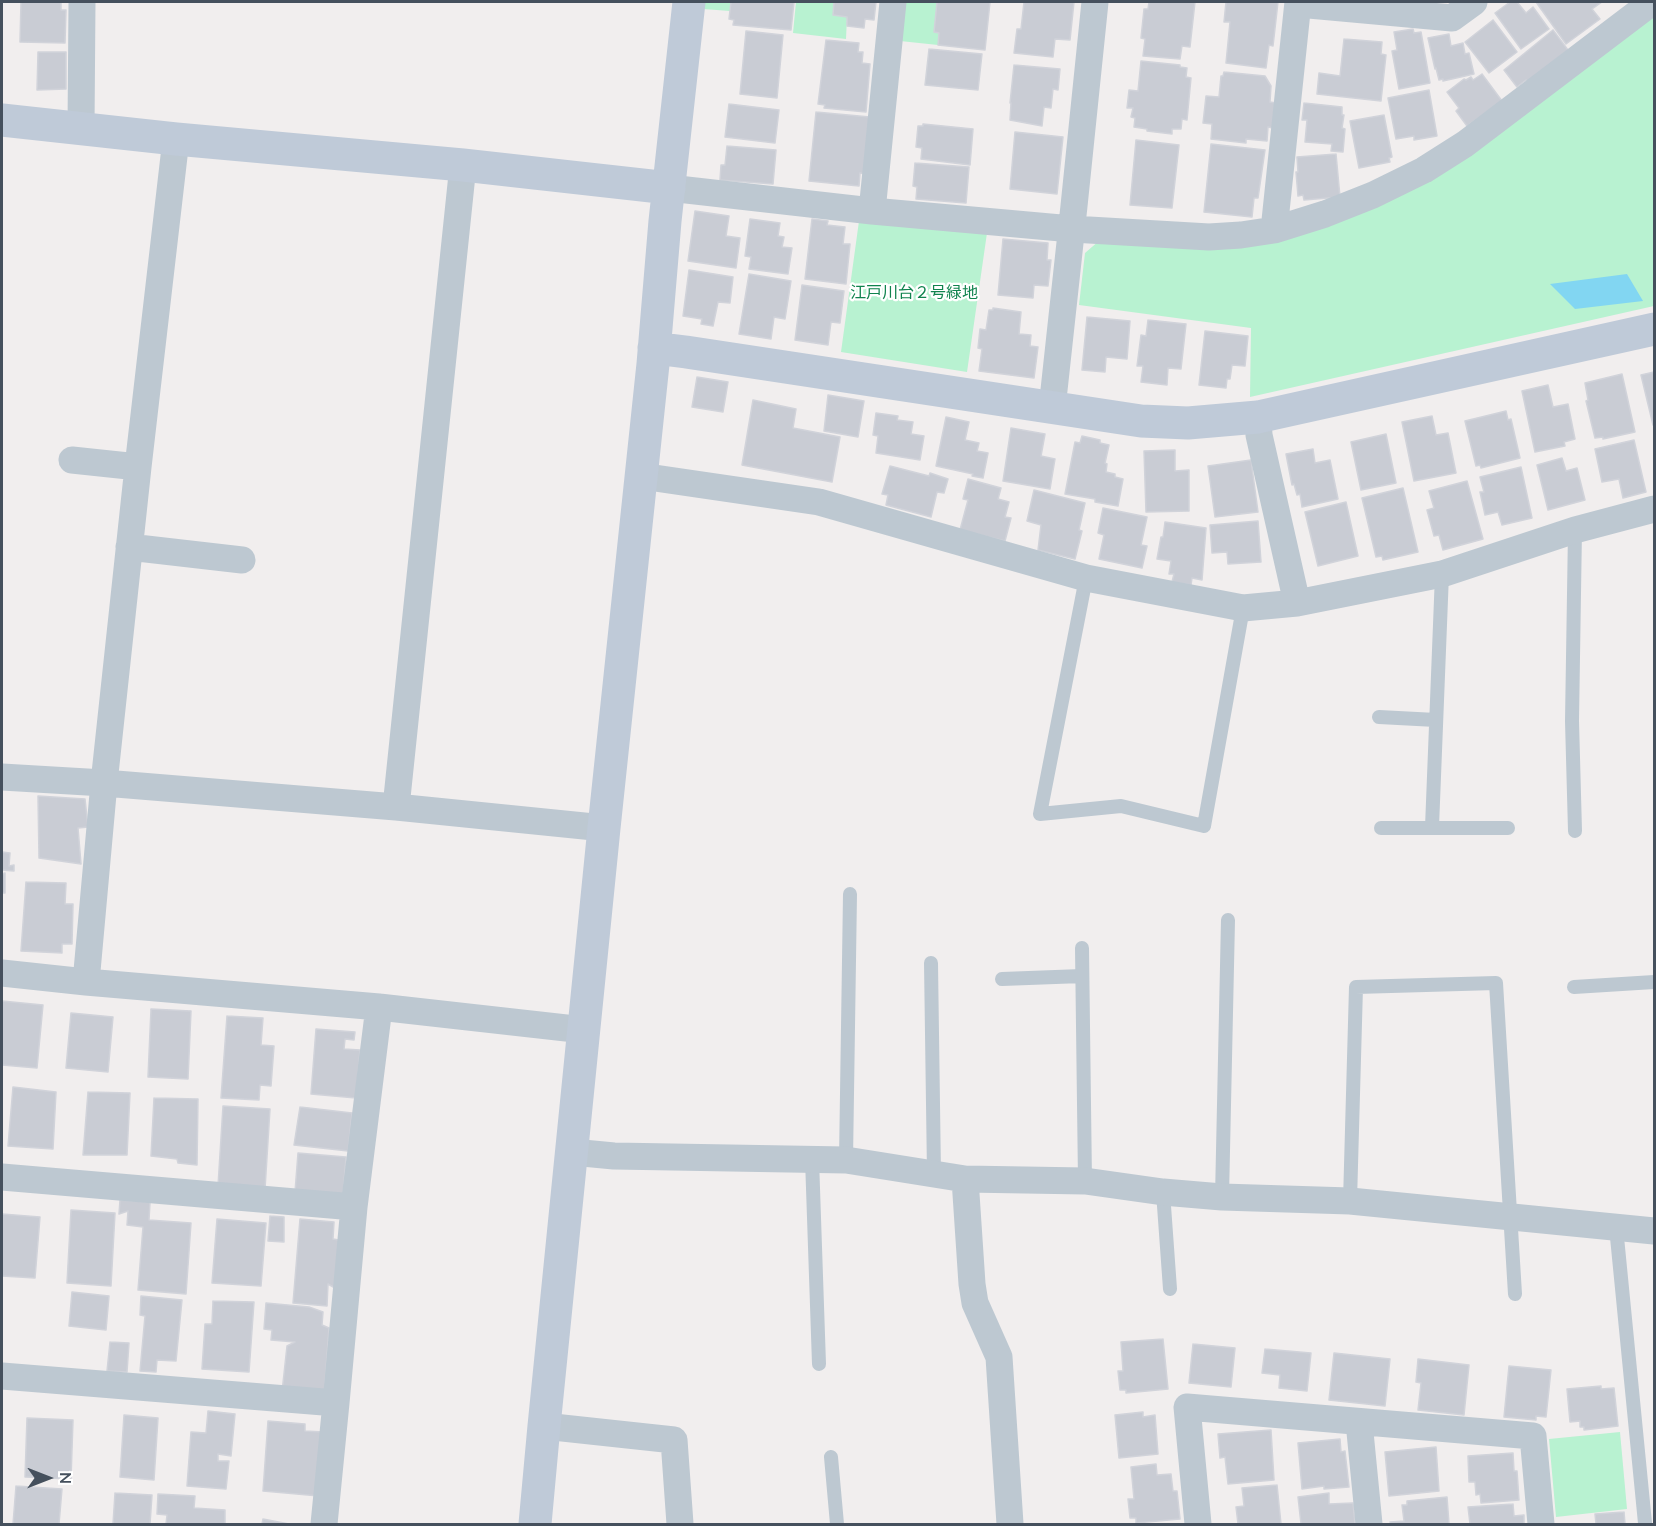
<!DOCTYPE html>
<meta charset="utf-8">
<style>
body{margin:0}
#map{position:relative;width:1656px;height:1526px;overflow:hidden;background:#f1eeee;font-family:Mulish,sans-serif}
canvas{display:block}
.frame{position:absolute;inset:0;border:3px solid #45505d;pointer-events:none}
.north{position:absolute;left:18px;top:1448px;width:60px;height:60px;-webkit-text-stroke:4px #fff;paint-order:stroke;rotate:90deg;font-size:16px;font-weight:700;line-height:24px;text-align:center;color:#45505d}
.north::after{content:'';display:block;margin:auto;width:21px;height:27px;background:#45505d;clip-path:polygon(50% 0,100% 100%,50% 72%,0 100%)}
</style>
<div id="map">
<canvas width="1656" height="1526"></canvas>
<div class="frame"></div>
<div class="north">N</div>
</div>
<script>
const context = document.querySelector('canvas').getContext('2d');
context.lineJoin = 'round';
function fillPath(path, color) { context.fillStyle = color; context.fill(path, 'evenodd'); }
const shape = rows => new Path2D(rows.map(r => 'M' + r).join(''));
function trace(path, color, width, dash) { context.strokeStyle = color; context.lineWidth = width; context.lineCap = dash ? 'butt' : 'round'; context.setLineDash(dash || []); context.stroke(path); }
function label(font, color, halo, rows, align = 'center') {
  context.font = font + ' Mulish,"Noto Sans JP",sans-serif'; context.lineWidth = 4.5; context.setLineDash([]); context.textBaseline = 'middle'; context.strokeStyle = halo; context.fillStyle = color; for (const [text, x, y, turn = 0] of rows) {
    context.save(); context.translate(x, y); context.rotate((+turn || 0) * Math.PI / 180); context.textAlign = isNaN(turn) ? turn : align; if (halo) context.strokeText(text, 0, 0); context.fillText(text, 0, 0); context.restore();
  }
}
const green = shape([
 [704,2,731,2,730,11,703,9],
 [796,2,834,2,833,15,847,17,846,39,793,33],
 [903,2,915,3,915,2,937,2,934,31,939,33,938,45,900,41],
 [1654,12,1654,306,1250,397,1251,328,1079,305,1085,253,1100,240,1318,226],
 [859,221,987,233,967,372,841,352],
 [1620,1432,1627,1509,1556,1517,1549,1439]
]);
const water = shape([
 [1627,274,1643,301,1575,309,1550,284]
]);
const building = shape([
 [21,2,61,2,61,10,66,10,65,43,20,42,21,2],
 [731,2,794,2,791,30,733,25,734,20,729,19,731,2],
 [834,2,876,2,874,20,865,19,864,28,847,26,847,17,833,15,834,2],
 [937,2,990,2,985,50,938,45,939,33,934,32,937,2],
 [1024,2,1074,2,1070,40,1055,39,1053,57,1014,53,1017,29,1021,29,1024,2],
 [1149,2,1195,2,1190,47,1182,46,1180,59,1143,56,1145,39,1141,38,1144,9,1148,9,1149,2],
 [1226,2,1278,2,1273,46,1269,45,1266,68,1226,63,1230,22,1224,22,1226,2],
 [1510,2,1517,2,1526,13,1533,7,1549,29,1521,49,1495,13,1510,2],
 [1536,2,1602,2,1592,9,1600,19,1566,44,1536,2],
 [1493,20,1517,52,1489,73,1465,42,1493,20],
 [1413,29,1414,33,1421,32,1430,83,1399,89,1392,51,1397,50,1394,32,1413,29],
 [1553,30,1568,50,1528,82,1526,80,1517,87,1504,70,1553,30],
 [746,31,783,35,777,98,740,94,746,31],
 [1449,34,1451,46,1463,43,1465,54,1469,53,1474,74,1443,81,1443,79,1439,80,1436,68,1435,69,1428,38,1449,34],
 [1344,39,1382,42,1381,54,1386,55,1381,101,1317,94,1319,73,1340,76,1344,39],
 [826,40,859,43,858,52,863,52,862,63,870,64,866,112,824,108,825,105,818,104,826,40],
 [929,49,982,54,978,90,925,85,929,49],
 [38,52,66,52,66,89,37,90,38,52],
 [1141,61,1180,65,1180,67,1187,68,1186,77,1191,78,1187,120,1182,119,1181,129,1172,129,1172,134,1147,131,1147,129,1134,127,1135,118,1131,117,1133,108,1127,108,1129,90,1138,91,1141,61],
 [1014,65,1060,69,1058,90,1053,89,1051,108,1044,107,1042,126,1010,120,1011,103,1010,103,1014,65],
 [1224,72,1265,76,1271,86,1270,102,1276,103,1273,128,1268,127,1267,141,1246,139,1246,143,1211,139,1212,124,1203,123,1206,96,1219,97,1221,76,1223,76,1224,72],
 [1482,74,1502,101,1467,126,1456,111,1459,108,1447,92,1464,79,1466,80,1471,77,1473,80,1482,74],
 [1429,90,1437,136,1414,140,1414,136,1396,139,1388,98,1429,90],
 [1304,103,1342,107,1342,115,1344,115,1342,128,1345,129,1343,152,1331,151,1332,144,1305,142,1307,120,1302,120,1304,103],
 [729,104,779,110,775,143,725,137,729,104],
 [816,112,870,117,865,174,860,173,859,186,809,181,816,112],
 [1384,115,1392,157,1389,158,1390,162,1359,168,1350,121,1384,115],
 [923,124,973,129,970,165,921,159,922,148,916,147,918,126,923,126,923,124],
 [1015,132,1063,137,1057,194,1010,189,1015,132],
 [1136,140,1179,145,1172,208,1130,205,1136,140],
 [1211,144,1265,150,1258,198,1254,198,1252,217,1204,212,1211,144],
 [727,146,776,150,773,184,720,180,721,165,725,165,727,146],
 [1336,154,1340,197,1304,200,1303,195,1298,196,1296,172,1298,172,1297,157,1336,154],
 [915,163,969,167,966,203,916,199,917,187,913,186,915,163],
 [695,211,729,216,726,236,740,238,736,268,688,261,695,211],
 [750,219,780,223,778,236,784,237,782,247,792,248,788,274,749,269,751,257,745,256,750,219],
 [812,219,828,221,827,225,845,227,843,244,850,244,846,284,805,279,812,219],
 [1003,239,1048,243,1047,260,1051,260,1048,286,1034,285,1033,298,998,295,1003,239],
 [689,270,733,277,730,303,718,302,713,326,701,324,702,319,683,316,689,270],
 [749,274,791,281,785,319,774,317,771,339,739,334,749,274],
 [802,285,844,291,840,323,831,322,828,345,795,340,802,285],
 [993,308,1021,312,1019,334,1031,335,1030,346,1038,347,1034,378,979,371,982,349,978,348,980,329,986,330,989,310,993,310,993,308],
 [1087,317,1130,321,1127,359,1106,357,1105,372,1082,370,1087,317],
 [1148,320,1186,324,1181,369,1168,368,1167,385,1141,382,1143,366,1137,366,1141,335,1146,336,1148,320],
 [1205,331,1248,336,1245,366,1232,365,1230,379,1227,379,1226,388,1199,385,1205,331],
 [1654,372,1654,424,1653,425,1641,375,1654,372],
 [1622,374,1635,432,1603,439,1603,437,1595,438,1586,401,1588,400,1585,383,1622,374],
 [697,377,728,382,723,412,692,407,697,377],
 [1548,385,1553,407,1568,404,1575,439,1564,442,1565,446,1535,452,1522,391,1548,385],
 [828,395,864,401,858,437,824,431,828,395],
 [753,400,796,409,793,428,840,437,832,482,742,465,753,400],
 [1506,411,1508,420,1511,419,1520,458,1481,468,1480,465,1476,466,1465,421,1506,411],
 [876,413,898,416,897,420,913,422,911,434,924,436,920,460,876,453,878,436,873,435,876,413],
 [1432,416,1436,435,1448,433,1456,473,1414,481,1402,422,1432,416],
 [946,417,969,422,965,440,979,443,977,451,988,453,983,478,972,476,973,474,936,466,946,417],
 [1011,428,1045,434,1041,456,1055,459,1050,489,1003,481,1011,428],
 [1386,434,1396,483,1361,490,1351,442,1386,434],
 [1082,436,1100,440,1100,443,1109,445,1105,463,1107,464,1106,472,1115,474,1115,477,1123,479,1118,506,1095,502,1095,499,1065,494,1075,442,1080,443,1082,436],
 [1634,440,1646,492,1623,498,1619,479,1602,482,1595,449,1634,440],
 [1313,449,1315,463,1330,460,1338,499,1302,507,1300,494,1297,495,1294,484,1292,485,1286,454,1313,449],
 [1175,450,1175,471,1189,470,1189,511,1146,512,1144,451,1175,450],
 [1562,458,1566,471,1577,468,1585,500,1548,510,1537,465,1562,458],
 [1251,460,1258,512,1215,517,1208,466,1251,460],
 [890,466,929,476,930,473,948,479,944,493,937,492,931,517,886,505,888,495,882,494,890,466],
 [1521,467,1532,518,1502,525,1498,512,1485,515,1480,492,1484,492,1480,477,1521,467],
 [968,479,1001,488,998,499,1009,502,1005,517,1011,518,1005,541,960,530,968,500,963,499,968,479],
 [1467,481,1483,539,1443,550,1439,535,1434,536,1427,510,1434,508,1429,491,1467,481],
 [1403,488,1418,552,1383,560,1382,556,1376,557,1362,498,1403,488],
 [1034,490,1085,503,1079,530,1082,531,1075,559,1038,550,1041,525,1027,521,1034,490],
 [1346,502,1358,556,1318,566,1305,512,1346,502],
 [1103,508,1147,517,1141,545,1147,546,1142,568,1099,559,1104,535,1098,533,1103,508],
 [1258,521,1261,562,1228,564,1227,552,1212,553,1210,525,1258,521],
 [1165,522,1206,528,1202,580,1192,578,1191,585,1172,582,1174,574,1169,574,1171,561,1157,559,1161,537,1163,537,1165,522],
 [38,796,85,799,88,827,78,828,81,864,39,858,38,796],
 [2,852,10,853,9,866,14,865,14,871,2,870,2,852],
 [5,873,5,893,2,893,2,874,5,873],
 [26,882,66,883,65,904,73,904,72,944,62,944,62,953,21,951,26,882],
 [2,1001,43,1005,37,1068,2,1065,2,1001],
 [151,1009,191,1011,188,1079,148,1077,151,1009],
 [71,1013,113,1017,108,1072,66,1068,71,1013],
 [227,1016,263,1018,261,1045,274,1046,271,1086,260,1085,259,1100,221,1098,227,1016],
 [316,1029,355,1032,354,1040,345,1039,344,1049,360,1050,356,1098,311,1094,316,1029],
 [13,1087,56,1092,53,1149,8,1146,13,1087],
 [88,1092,130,1093,127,1155,83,1155,88,1092],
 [154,1098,198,1099,197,1165,178,1163,177,1159,151,1156,154,1098],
 [223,1106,270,1109,265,1189,218,1186,223,1106],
 [300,1107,352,1113,348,1151,294,1145,300,1107],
 [298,1153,346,1157,343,1195,295,1192,298,1153],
 [120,1200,150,1202,149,1220,191,1223,186,1294,138,1290,143,1227,127,1225,128,1211,119,1214,120,1200],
 [71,1210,115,1213,111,1286,67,1283,71,1210],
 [2,1214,40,1217,35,1278,2,1276,2,1214],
 [270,1216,284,1217,284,1242,268,1241,270,1216],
 [217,1219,266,1223,261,1286,212,1283,217,1219],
 [300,1219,334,1222,333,1239,339,1240,335,1288,328,1284,327,1306,293,1303,300,1219],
 [72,1292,109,1296,106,1330,69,1326,72,1292],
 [141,1296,182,1300,176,1361,157,1360,156,1372,140,1371,145,1316,140,1315,141,1296],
 [213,1301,254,1302,249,1372,202,1369,205,1324,212,1324,213,1301],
 [266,1303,309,1307,323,1312,322,1325,329,1328,324,1397,282,1392,287,1346,295,1342,271,1340,272,1330,264,1329,266,1303],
 [1163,1339,1168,1389,1126,1393,1126,1390,1120,1390,1118,1371,1123,1371,1121,1342,1163,1339],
 [110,1342,129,1343,127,1372,107,1371,110,1342],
 [1193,1344,1235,1348,1231,1387,1189,1383,1193,1344],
 [1265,1349,1311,1353,1307,1391,1279,1388,1280,1375,1262,1373,1265,1349],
 [1334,1353,1390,1359,1385,1406,1329,1400,1334,1353],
 [1418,1359,1469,1365,1464,1415,1418,1410,1421,1383,1416,1382,1418,1359],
 [1509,1366,1551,1370,1546,1417,1536,1416,1536,1420,1504,1417,1509,1366],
 [1601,1386,1601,1389,1614,1388,1618,1426,1584,1430,1584,1427,1580,1427,1580,1421,1570,1422,1567,1389,1601,1386],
 [208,1411,235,1414,231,1456,218,1454,218,1461,229,1461,226,1489,187,1486,191,1432,206,1433,208,1411],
 [1143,1412,1143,1417,1155,1415,1158,1454,1119,1458,1115,1415,1143,1412],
 [124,1415,158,1418,154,1480,120,1477,124,1415],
 [27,1418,73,1420,71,1479,25,1477,27,1418],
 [268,1421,305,1424,305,1431,324,1432,319,1496,263,1491,268,1421],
 [1271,1430,1274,1480,1228,1484,1225,1457,1220,1458,1218,1434,1271,1430],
 [1340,1439,1341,1452,1345,1451,1349,1487,1324,1489,1324,1486,1302,1489,1298,1443,1340,1439],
 [1436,1447,1439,1491,1389,1496,1385,1452,1436,1447],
 [1513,1453,1514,1471,1517,1471,1519,1500,1481,1503,1480,1494,1476,1495,1475,1482,1469,1482,1468,1456,1513,1453],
 [1156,1464,1157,1475,1171,1474,1173,1491,1177,1491,1180,1519,1136,1523,1136,1518,1130,1518,1128,1499,1134,1499,1131,1467,1156,1464],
 [1277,1485,1281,1524,1238,1524,1236,1507,1244,1506,1242,1488,1277,1485],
 [16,1486,62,1489,59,1524,13,1524,16,1486],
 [115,1493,152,1495,150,1524,113,1524,115,1493],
 [1329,1493,1329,1504,1353,1503,1355,1524,1301,1524,1298,1497,1329,1493],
 [158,1494,195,1496,194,1508,225,1510,225,1524,166,1524,167,1515,157,1514,158,1494],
 [1447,1497,1449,1524,1391,1524,1390,1522,1404,1521,1402,1505,1407,1505,1407,1501,1447,1497],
 [1513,1504,1514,1516,1524,1515,1524,1524,1470,1524,1468,1507,1513,1504],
 [1624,1512,1625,1524,1592,1524,1596,1524,1595,1514,1624,1512],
 [263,1519,289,1524,262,1524,263,1519]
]);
const lane = shape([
 [1575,530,1572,721,1575,831],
 [1086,578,1040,814,1121,806,1204,826,1243,608],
 [1379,717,1436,720],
 [1432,827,1442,574],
 [1381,828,1508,828],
 [1082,948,1085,1181],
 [931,963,934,1174],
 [1002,979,1082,976],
 [1574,987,1654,982],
 [812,1159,819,1364],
 [846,1160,850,894],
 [1163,1192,1170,1289],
 [1222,1197,1228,920],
 [1350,1201,1356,987,1496,983,1515,1294],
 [1616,1227,1645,1523],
 [831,1457,837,1524]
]);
const street = shape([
 [1298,4,1452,18,1474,2],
 [81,128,82,2],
 [669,188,872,211,1072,229,1209,237,1241,235,1274,230,1325,214,1373,195,1424,170,1465,144,1652,2],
 [872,211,893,2],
 [1274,230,1298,2],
 [1051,408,1054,390,1074,206,1095,2],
 [1258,417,1259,435,1297,603],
 [72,460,138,467],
 [641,476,819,502,1086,578,1243,608,1297,603,1442,574,1575,530,1654,509],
 [129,547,242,560],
 [2,777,104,783,396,807,604,828],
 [396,807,463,165],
 [2,973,86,982,379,1007,584,1030],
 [86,982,104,783,138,467,176,139],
 [572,1152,614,1156,846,1160,965,1179,1085,1181,1163,1192,1222,1197,1350,1201,1654,1231],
 [2,1177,354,1207],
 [965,1179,972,1284,975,1303,999,1357,1010,1524],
 [2,1376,336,1403],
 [1359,1422,1369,1524],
 [544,1426,674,1440,680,1524],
 [324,1524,336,1403,354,1207,379,1007],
 [1198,1524,1187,1407,1533,1436,1541,1524]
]);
const secondary = shape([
 [2,120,176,139,463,165,669,188],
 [654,348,686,352,1141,421,1188,423,1258,417,1654,329],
 [535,1524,544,1426,604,828,653,364,665,221,689,2]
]);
const parkNames = [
 ["江戸川台２号緑地",914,293]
];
fillPath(green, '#b8f2d1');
fillPath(water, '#82d6f2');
fillPath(building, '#c9ccd4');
trace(building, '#d1d3da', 1.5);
trace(lane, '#bdc8d1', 14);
trace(street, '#bdc8d1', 27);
trace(secondary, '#bfcad8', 33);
label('16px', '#10834e', '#fff', parkNames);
</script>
